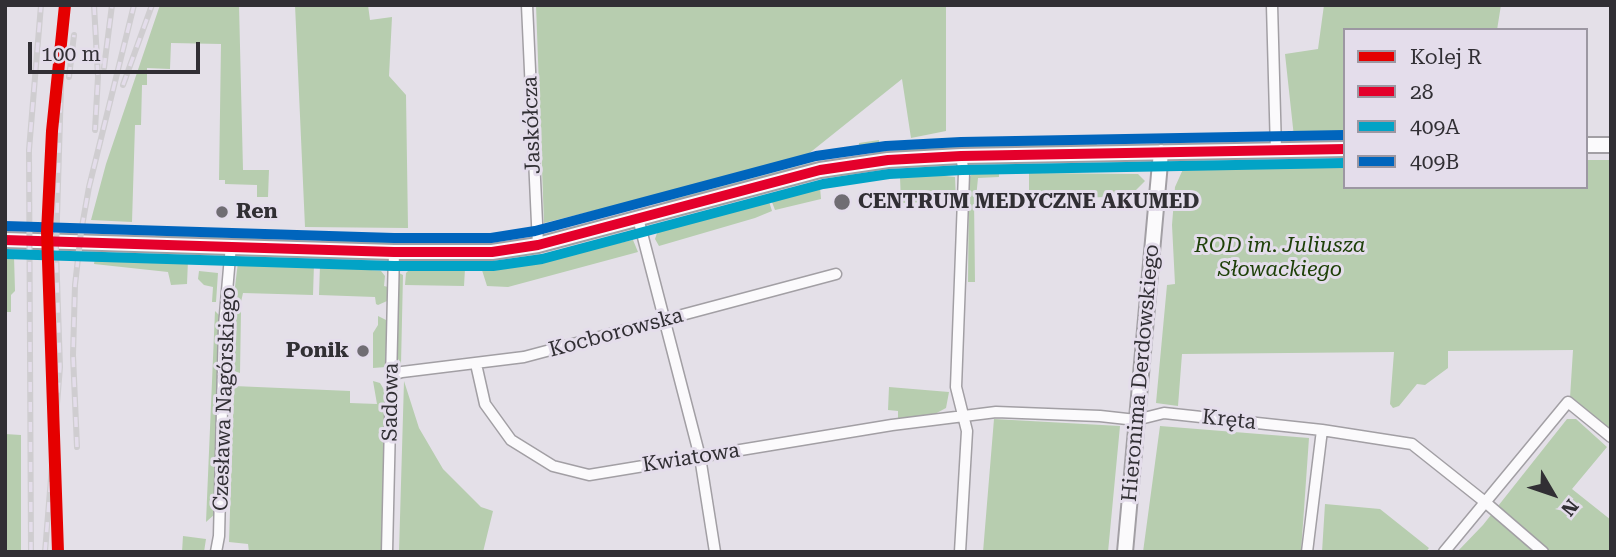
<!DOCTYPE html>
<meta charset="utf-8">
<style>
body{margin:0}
#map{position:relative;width:1616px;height:557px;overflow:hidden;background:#e4e0e8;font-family:"Roboto Serif",serif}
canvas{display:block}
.frame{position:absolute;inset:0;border:7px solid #312f34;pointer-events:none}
.legend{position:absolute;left:1343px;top:28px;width:245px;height:161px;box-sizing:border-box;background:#e4ddeb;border:2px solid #9c97a2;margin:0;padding:9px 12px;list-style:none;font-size:21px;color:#312f34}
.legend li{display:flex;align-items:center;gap:14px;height:35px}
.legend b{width:35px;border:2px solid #9c97a2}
.north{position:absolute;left:1518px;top:459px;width:70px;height:70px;-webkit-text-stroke:5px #e4ddeb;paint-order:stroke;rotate:129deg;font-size:19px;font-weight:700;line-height:28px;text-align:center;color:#312f34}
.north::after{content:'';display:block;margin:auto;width:24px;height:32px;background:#312f34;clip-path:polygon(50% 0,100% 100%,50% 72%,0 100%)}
.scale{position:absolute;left:28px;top:42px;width:172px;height:32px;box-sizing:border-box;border:4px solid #312f34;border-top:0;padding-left:9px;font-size:21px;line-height:24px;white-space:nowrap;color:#312f34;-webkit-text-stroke:5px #e4ddeb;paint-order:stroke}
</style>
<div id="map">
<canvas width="1616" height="557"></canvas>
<div class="frame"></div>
<ul class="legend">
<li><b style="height:9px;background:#e50000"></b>Kolej R</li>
<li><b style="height:9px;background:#e4002b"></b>28</li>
<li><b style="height:9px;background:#02a3c6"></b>409A</li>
<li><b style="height:9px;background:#0065bd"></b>409B</li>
</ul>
<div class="north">N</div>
<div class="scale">100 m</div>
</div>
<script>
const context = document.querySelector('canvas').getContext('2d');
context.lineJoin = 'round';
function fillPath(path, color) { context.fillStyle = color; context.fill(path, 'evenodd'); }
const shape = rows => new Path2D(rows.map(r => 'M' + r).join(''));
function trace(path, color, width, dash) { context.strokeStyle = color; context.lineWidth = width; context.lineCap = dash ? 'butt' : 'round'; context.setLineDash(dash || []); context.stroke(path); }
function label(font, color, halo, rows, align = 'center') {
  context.font = font + ' "Roboto Serif",serif'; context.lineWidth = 6; context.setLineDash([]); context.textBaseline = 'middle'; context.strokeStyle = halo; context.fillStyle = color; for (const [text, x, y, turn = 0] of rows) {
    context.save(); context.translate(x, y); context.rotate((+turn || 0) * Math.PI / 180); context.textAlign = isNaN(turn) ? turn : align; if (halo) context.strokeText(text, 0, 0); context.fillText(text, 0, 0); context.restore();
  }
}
const green = shape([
 [160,5,239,5,243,170,269,170,268,197,257,197,257,185,225,184,225,180,219,180,221,44,171,43,170,69,147,68,147,85,142,85,141,125,135,125,132,222,91,220,106,164],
 [295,5,368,5,370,20,392,17,389,76,406,95,408,228,305,227],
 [536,5,946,5,946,131,911,138,902,79,807,155,706,183,544,223],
 [1324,5,1501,5,1497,30,1345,30,1345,134,1294,137,1285,54,1318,49],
 [982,138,1079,138,1081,142,963,142,879,148,859,152,859,143,879,140,879,146],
 [1097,144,1096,147,1062,148,955,149,874,155,874,152,955,145],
 [1586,160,1611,160,1611,432,1570,398,1573,350,1448,351,1448,368,1425,385,1417,384,1399,406,1393,408,1390,404,1394,352,1182,354,1178,406,1156,403,1167,285,1175,284,1172,225,1175,187,1184,167,1345,163,1345,187,1586,187],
 [814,162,812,165,667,204,666,201],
 [999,170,999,177,978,178,976,198,974,199,975,282,968,282,969,178,974,171],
 [918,173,955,177,956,201,901,203,900,177,877,179,877,177],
 [1029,173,1138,174,1145,181,1130,196,1029,200],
 [820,187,821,199,775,210,770,197],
 [768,198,772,211,755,218,659,246,655,239,658,230,671,224,675,226,676,223],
 [155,235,273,239,265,241,158,238],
 [321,240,396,242,451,244,444,246,386,245,323,243],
 [633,240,638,252,508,287,487,286,481,267,537,261],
 [96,252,105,252,123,258,188,260,187,284,171,285,168,272,94,264],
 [5,256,14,256,15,291,11,295,11,312,5,312],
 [238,262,314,264,313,295,243,293,241,302,235,299,234,295],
 [320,265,381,271,385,276,384,286,388,287,387,301,378,305,376,304,375,297,319,295],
 [423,267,465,269,464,286,405,285,406,273,409,270],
 [199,271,218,273,216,302,212,302,213,287,204,285,198,279],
 [399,273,403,275,401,364,397,357],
 [215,311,219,315,215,514,206,522],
 [238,311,241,311,240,373,234,371,230,362,232,321],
 [378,316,386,320,387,327,386,367,373,368,373,333,378,325],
 [373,381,380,383,386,393,381,552,249,552,248,544,229,542,234,386,350,391,350,403,377,404],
 [404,381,419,428,443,469,481,507,493,511,483,552,399,552],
 [889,387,949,392,946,408,931,416,898,418,898,411,888,410],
 [994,419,1120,426,1108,552,983,552],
 [1567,419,1576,419,1607,447,1572,489,1611,520,1611,552,1457,552,1483,525],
 [1160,426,1309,438,1301,552,1143,552],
 [5,434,21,435,21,552,5,552],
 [1325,504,1380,509,1429,548,1426,552,1322,552],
 [183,536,206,539,204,552,182,552]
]);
const street = shape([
 [527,5,538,245],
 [1272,5,1276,151],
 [638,218,700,457,715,552],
 [476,364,485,404,511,440,553,466,589,475,892,425,996,412,1100,416,1136,420,1164,413,1322,430,1412,444,1485,502,1543,552],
 [392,375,402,372,524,357,836,274],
 [216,552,219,536,224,326,231,245],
 [387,552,394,252],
 [960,552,967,431,956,387,964,173,961,156],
 [1307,552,1322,430],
 [1444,552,1568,402,1611,437]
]);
const secondary = shape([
 [1586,145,1611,145],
 [5,240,394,252,492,252,538,245,820,170,888,160,961,156,1345,149],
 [1125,552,1161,152]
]);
const rail = shape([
 [94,5,98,77,95,130],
 [104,68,112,5],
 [69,77,74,35],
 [123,85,152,5],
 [77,447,73,355,75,285,81,232,89,187,134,5],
 [31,552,29,150,41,5],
 [45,552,60,367,56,250,63,22]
]);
const bus1 = shape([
 [5,240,394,252,492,252,538,245,820,170,888,160,961,156,1345,149]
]);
const bus2 = shape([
 [5,254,394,266,493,266,542,259,823,184,889,174,962,170,1345,163]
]);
const bus3 = shape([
 [5,226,394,238,491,238,535,231,816,156,886,146,961,142,1345,135]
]);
const rail1 = shape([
 [58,552,47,232,52,131,65,5]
]);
const markers = [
 [842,202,9,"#706d73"],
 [222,212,7,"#706d73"],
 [363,351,7,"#706d73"]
];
const streetNames = [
 ["Jaskółcza",532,125,-92],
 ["Kocborowska",616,333,-15],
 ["Hieronima Derdowskiego",1141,373,-85],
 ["Czesława Nagórskiego",225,399,-88],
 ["Sadowa",391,402,-89],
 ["Kręta",1229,420,6],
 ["Kwiatowa",691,458,-9]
];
const poiNames = [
 ["CENTRUM MEDYCZNE AKUMED",858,202],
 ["Ren",236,212],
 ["Ponik",349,351,"right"]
];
const parkNames = [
 ["ROD im. Juliusza",1280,246],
 ["Słowackiego",1280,270]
];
fillPath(green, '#b7cdaf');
trace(street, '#a29fa4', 13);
trace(secondary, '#a29fa4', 18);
trace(street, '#fbfafc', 10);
trace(secondary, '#fbfafc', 14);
trace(rail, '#cfcdd0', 6);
trace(rail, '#e4ddeb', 3.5, [10]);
trace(bus1, '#e4002b', 10);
trace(bus2, '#02a3c6', 10);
trace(bus3, '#0065bd', 10);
trace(rail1, '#e50000', 12);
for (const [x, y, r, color] of markers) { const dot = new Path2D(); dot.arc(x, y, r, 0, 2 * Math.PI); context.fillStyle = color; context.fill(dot); trace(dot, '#e4ddeb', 2.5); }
label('21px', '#312f34', '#e4ddeb', streetNames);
label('bold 21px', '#312f34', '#e4ddeb', poiNames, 'left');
label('italic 21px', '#1e4008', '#e4ddeb', parkNames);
</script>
